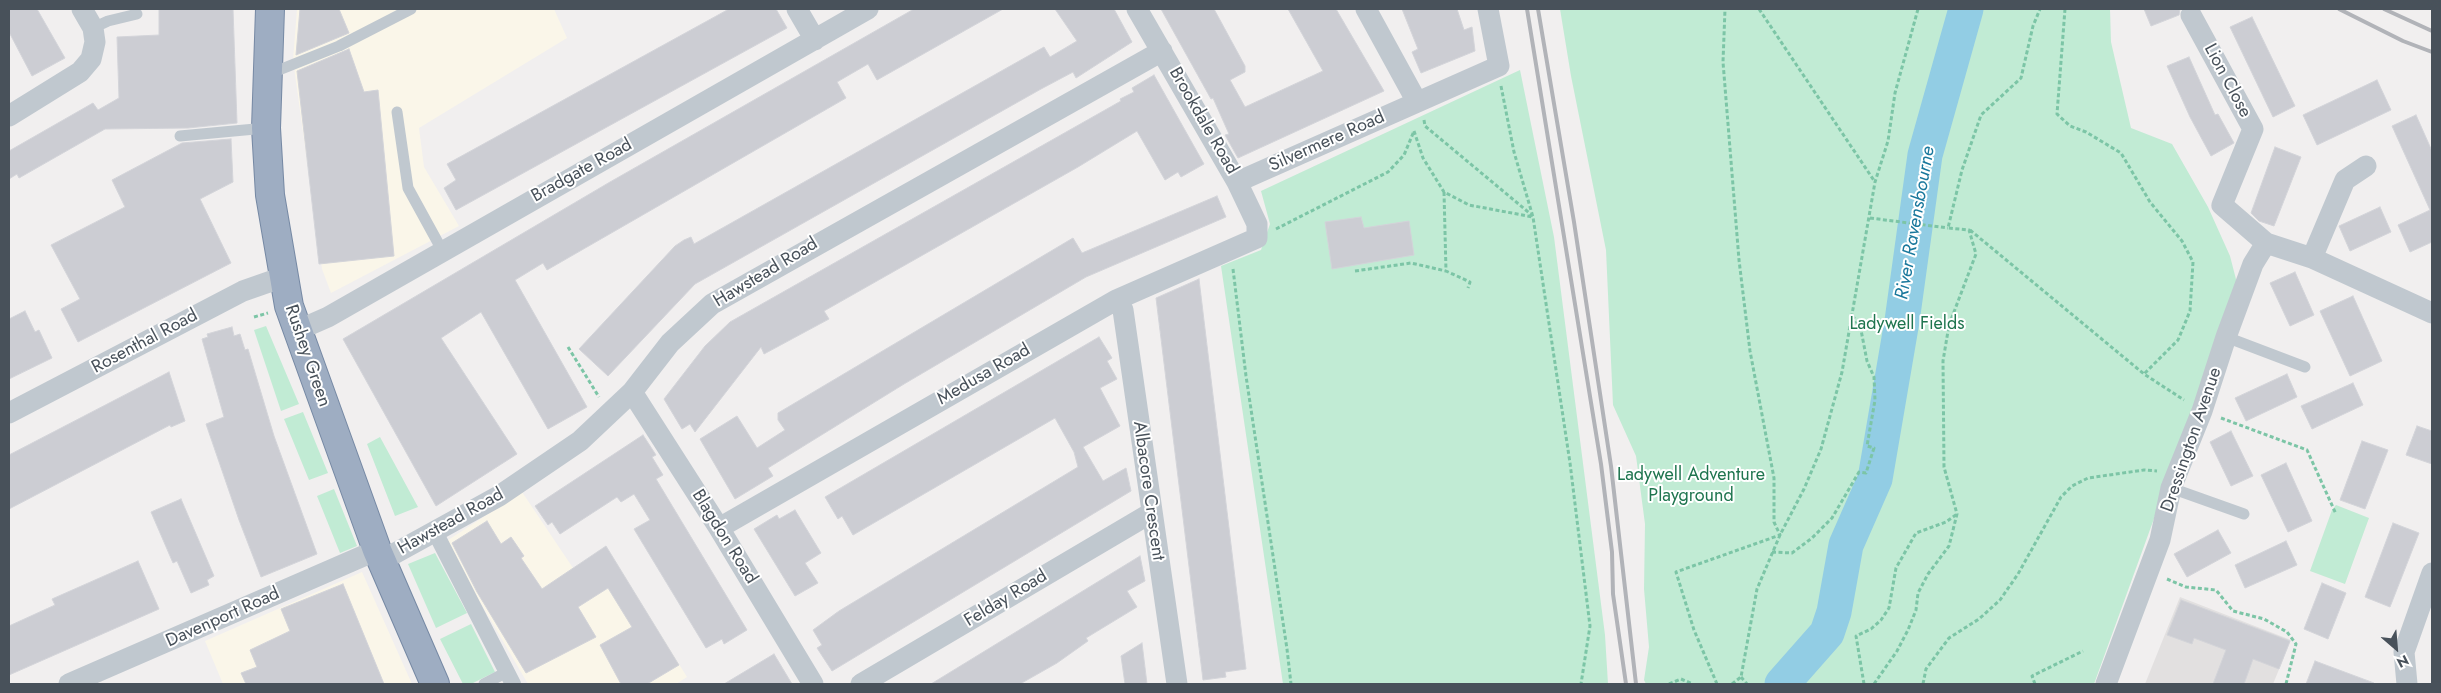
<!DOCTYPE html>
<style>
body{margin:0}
#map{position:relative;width:2441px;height:693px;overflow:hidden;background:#f1efef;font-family:Jost,sans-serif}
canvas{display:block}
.frame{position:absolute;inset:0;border:10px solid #48515a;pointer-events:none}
.north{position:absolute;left:2371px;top:623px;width:50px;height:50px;-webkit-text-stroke:4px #fff;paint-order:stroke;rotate:153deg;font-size:14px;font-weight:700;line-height:20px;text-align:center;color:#48515a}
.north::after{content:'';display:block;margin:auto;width:18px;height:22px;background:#48515a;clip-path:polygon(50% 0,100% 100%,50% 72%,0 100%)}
</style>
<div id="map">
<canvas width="2441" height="693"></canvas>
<div class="frame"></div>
<div class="north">N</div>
</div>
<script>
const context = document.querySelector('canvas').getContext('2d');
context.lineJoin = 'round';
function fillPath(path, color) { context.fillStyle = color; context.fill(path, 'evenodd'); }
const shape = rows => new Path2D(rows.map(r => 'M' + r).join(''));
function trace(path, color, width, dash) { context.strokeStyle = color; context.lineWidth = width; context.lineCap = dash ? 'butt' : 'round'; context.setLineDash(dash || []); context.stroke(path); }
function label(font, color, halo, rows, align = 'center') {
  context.font = font + ' Jost,sans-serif'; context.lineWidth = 4; context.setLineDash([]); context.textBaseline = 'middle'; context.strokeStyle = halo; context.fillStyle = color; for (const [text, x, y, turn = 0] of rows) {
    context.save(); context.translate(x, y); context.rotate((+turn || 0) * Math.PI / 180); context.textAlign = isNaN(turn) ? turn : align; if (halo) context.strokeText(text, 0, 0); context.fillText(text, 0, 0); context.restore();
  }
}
const commercial = shape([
 [297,9,554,9,567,38,419,128,424,167,459,226,331,293,322,269,293,60],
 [522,492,573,568,606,546,687,677,676,684,528,684,445,542],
 [362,572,412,684,223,684,205,641]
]);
const education = shape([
 [2180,597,2291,640,2273,684,2145,684]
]);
const green = shape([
 [1560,9,2110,9,2111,42,2131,128,2172,144,2208,207,2230,256,2238,287,2094,684,1646,684,1644,680,1649,647,1644,589,1645,524,1636,456,1613,405,1606,250,1571,76],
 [1520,70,1554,237,1605,635,1608,684,1283,684,1221,266,1261,250,1270,224,1261,191],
 [266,326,299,404,281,411,254,330],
 [303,412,328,473,309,480,284,419],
 [380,437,418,507,395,516,367,444],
 [334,489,357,546,340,553,317,496],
 [2336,505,2369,518,2345,584,2310,571,2332,510],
 [435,553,467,613,436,628,408,564],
 [471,624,495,672,471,684,463,684,440,639]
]);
const river = shape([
 [1782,684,1827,633,1834,612,1846,545,1875,479,1902,321,1925,155,1966,9]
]);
const building = shape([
 [9,9,37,9,65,58,32,76,9,32,9,9],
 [159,9,233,9,237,123,188,128,105,129,19,178,17,174,9,179,9,151,93,103,98,110,119,98,117,37,159,35,159,9],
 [300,9,339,9,349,33,296,55,300,9],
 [729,9,776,9,787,28,456,210,444,188,456,180,447,164,729,9],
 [914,9,1003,9,877,80,868,64,837,82,846,98,547,270,543,263,515,280,587,407,548,429,481,312,441,338,517,454,436,506,343,339,610,182,914,9],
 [1055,9,1114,9,1132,42,1076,78,1073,72,1041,89,695,284,608,376,579,349,675,246,684,240,691,237,694,244,1044,47,1050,57,1077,41,1055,9],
 [1161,9,1214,9,1245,66,1245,72,1230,80,1245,107,1323,71,1288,9,1336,9,1384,91,1238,158,1225,135,1229,134,1213,98,1211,99,1161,9],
 [1402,9,1457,9,1464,30,1472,27,1475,51,1421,73,1412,52,1418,49,1402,9],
 [2144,9,2180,9,2179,15,2151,26,2144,9],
 [2252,17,2295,106,2273,117,2230,27,2252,17],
 [349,49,364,92,378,90,394,256,319,264,297,71,349,49],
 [2189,57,2215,115,2218,114,2234,143,2211,156,2190,117,2167,66,2189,57],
 [1154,75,1204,164,1181,177,1178,172,1165,180,1137,131,1078,167,824,311,829,319,764,354,761,347,695,432,690,424,682,429,664,399,705,346,730,322,1121,101,1120,99,1134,92,1132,88,1154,75],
 [2377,80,2391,110,2317,145,2303,115,2377,80],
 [2416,115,2432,151,2432,242,2410,252,2398,225,2430,210,2392,126,2416,115],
 [231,139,233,182,200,199,231,263,78,342,61,309,80,299,51,245,125,207,112,180,182,143,231,139],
 [2275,147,2301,157,2274,226,2259,221,2251,213,2275,147],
 [1217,196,1226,217,1086,277,904,384,768,468,773,476,735,499,700,439,737,416,757,448,785,430,778,420,778,413,1073,238,1082,253,1217,196],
 [2380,207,2391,232,2350,251,2339,226,2380,207],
 [1361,217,1364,228,1409,221,1414,255,1332,269,1325,222,1361,217],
 [2295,272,2314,315,2290,326,2270,283,2295,272],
 [1199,279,1246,669,1225,672,1226,677,1203,680,1156,298,1199,279],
 [2353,296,2382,361,2350,376,2320,311,2353,296],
 [25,311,35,332,39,330,52,358,9,379,9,319,25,311],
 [232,327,234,336,240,334,245,350,248,349,274,436,317,554,261,577,239,520,206,424,224,417,202,339,208,337,207,334,232,327],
 [1099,337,1112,358,1107,361,1117,379,1100,388,1120,426,1083,447,1103,481,1126,468,1131,491,832,671,817,648,822,645,813,630,839,611,1078,467,1074,452,1055,418,853,535,842,516,838,519,825,497,1099,337],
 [169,372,185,421,171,427,170,425,9,509,9,455,169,372],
 [2287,374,2297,397,2246,421,2235,398,2287,374],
 [2353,383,2363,405,2312,429,2301,406,2353,383],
 [2417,426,2432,431,2432,464,2406,455,2417,426],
 [2231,431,2253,476,2231,486,2210,442,2231,431],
 [643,435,656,455,652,457,663,475,656,479,747,630,724,644,722,639,706,648,680,605,634,529,650,520,634,494,621,502,617,497,560,534,552,522,548,525,535,506,643,435],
 [2362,441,2388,450,2365,509,2340,500,2362,441],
 [2286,463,2312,521,2288,532,2261,475,2286,463],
 [181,499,214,576,207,580,209,585,191,593,177,561,173,563,151,512,181,499],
 [795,510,821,553,805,563,818,583,795,596,754,529,777,515,779,519,795,510],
 [487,521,501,544,511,537,524,556,521,558,542,589,606,546,679,665,647,684,621,684,600,645,632,627,608,588,578,607,596,637,526,673,477,592,452,543,487,521],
 [2393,523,2419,533,2390,607,2365,597,2393,523],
 [2218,530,2231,553,2187,577,2174,554,2218,530],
 [2286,541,2297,565,2245,588,2235,565,2286,541],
 [1140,556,1145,581,1127,591,1137,607,1086,638,1088,641,1057,663,1020,684,931,684,1140,556],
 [138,561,159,609,9,675,9,626,55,605,52,599,138,561],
 [2322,583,2346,593,2328,639,2304,629,2322,583],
 [343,584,384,684,246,684,241,673,257,667,250,650,290,631,281,609,343,584],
 [2181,600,2290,641,2279,669,2253,659,2244,684,2213,684,2226,650,2194,638,2192,644,2167,635,2181,600],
 [1142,643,1147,684,1125,684,1121,656,1142,643],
 [774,654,792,684,724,684,774,654],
 [2315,661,2374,683,2373,684,2306,684,2315,661]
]);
const path = shape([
 [1759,9,1875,182],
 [2065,9,2057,114,2070,126,2086,132,2121,153,2150,202,2182,241,2193,262,2190,311,2178,340,2144,374],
 [1501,86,1514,152,1533,217,1570,463,1590,626,1581,684],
 [1424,120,1425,126,1533,216],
 [1414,131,1423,158,1444,192,1469,205,1533,217],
 [1444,192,1446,271,1470,282,1468,288],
 [1870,218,1948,228],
 [1276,229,1388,172,1404,155,1414,131],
 [1970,230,2144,374,2184,400],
 [1233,269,1246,376,1287,649,1291,684],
 [1355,271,1411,263,1446,271],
 [254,317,268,313],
 [568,347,599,397],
 [2221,418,2307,450,2336,514],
 [1772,552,1792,553,1812,538,1832,518,1859,472,1866,473,1874,448,1867,446,1875,400,1874,377,1867,361,1861,330,1853,316],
 [2167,579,2186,587,2216,590,2233,611,2264,619,2287,632,2296,644,2286,684],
 [1741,677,1747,684],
 [1669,684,1681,679,1693,684],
 [1717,684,1694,630,1676,572,1780,535,1774,522,1774,478,1750,351,1739,260,1723,62,1725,9],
 [1732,684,1741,677,1757,589,1780,535,1804,489,1821,449,1842,372,1875,182,1888,141,1895,93,1918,9],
 [1864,684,1856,636,1871,629,1881,620,1889,608,1896,568,1916,533,1946,522,1957,514],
 [1874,684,1897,651,1908,630,1916,610,1918,593,1928,574,1949,546,1957,514,1944,467,1943,361,1949,325,1976,254,1969,230,1948,228,1962,170,1981,115,2021,78,2033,26,2040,9],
 [1923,684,1926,669,1949,638,1979,619,2000,600,2018,574,2061,497,2072,486,2088,478,2144,470,2157,471],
 [2035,684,2032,676,2083,651]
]);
const service = shape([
 [93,28,108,21,137,14],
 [269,74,339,46,411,9],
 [397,112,408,188,442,250],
 [180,136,266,128],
 [2226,337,2305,367],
 [2171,488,2244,514],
 [484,684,507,672]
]);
const pedestrian = shape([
 [435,532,513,684]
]);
const minor = shape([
 [797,9,815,40],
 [1366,9,1417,102],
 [2191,15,2253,129,2222,205,2266,243],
 [9,116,80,72,91,59,95,42,93,28,82,9],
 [1237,182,1499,66,1488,9],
 [2312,258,2345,180,2366,166],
 [1116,300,1123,310,1177,684],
 [296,331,328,317,868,9],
 [632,392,719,528,813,684],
 [9,413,243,291,283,277],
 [719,528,1116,300,1257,238,1257,224,1237,182,1137,9],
 [381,561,499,496,580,441,632,392,670,343,712,304,1162,51],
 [69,684,377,550],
 [861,684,1151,513],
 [2106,684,2160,540,2171,488,2202,411,2226,337,2253,264,2266,243,2312,258,2432,313],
 [2407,684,2404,652,2432,573]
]);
const trunk = shape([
 [270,9,266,128,270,195,289,306,377,550,435,684]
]);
const rail = shape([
 [1527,9,1601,464,1612,552,1613,594,1626,684],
 [1538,9,1574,222,1611,466,1636,684],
 [2339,9,2403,41,2432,52],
 [2384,9,2432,31]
]);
const streetNames = [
 ["Lion Close",2227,81,62],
 ["Brookdale Road",1203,121,60],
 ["Silvermere Road",1327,142,-24],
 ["Bradgate Road",582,171,-29],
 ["Hawstead Road",766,273,-31],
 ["Rosenthal Road",145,342,-28],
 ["Rushey Green",307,356,71],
 ["Medusa Road",984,375,-30],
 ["Dressington Avenue",2192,440,-71],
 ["Albacore Crescent",1148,491,82],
 ["Hawstead Road",451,522,-29],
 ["Blagdon Road",724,537,58],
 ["Felday Road",1006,599,-31],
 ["Davenport Road",223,618,-24]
];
const parkNames = [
 ["Ladywell Fields",1907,325],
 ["Ladywell Adventure",1691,476],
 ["Playground",1691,497]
];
const waterNames = [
 ["River Ravensbourne",1916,223,-80]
];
fillPath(commercial, '#faf6e9');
fillPath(education, '#e2e0e0');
fillPath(green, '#c1ebd4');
trace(river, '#92cde4', 35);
fillPath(building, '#cccdd3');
trace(building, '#d3d4d9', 1);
trace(trunk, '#7689a4', 30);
trace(path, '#7cc5a6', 3, [4, 2.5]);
trace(service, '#c0c8cf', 11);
trace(pedestrian, '#c0c8cf', 16);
trace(minor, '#c0c8cf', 21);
trace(trunk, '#9eadc2', 28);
trace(rail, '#b1b3b8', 4);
label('18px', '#48515a', '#fff', streetNames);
label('18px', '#1f754f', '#fff', parkNames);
label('italic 19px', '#19789c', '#fff', waterNames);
</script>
